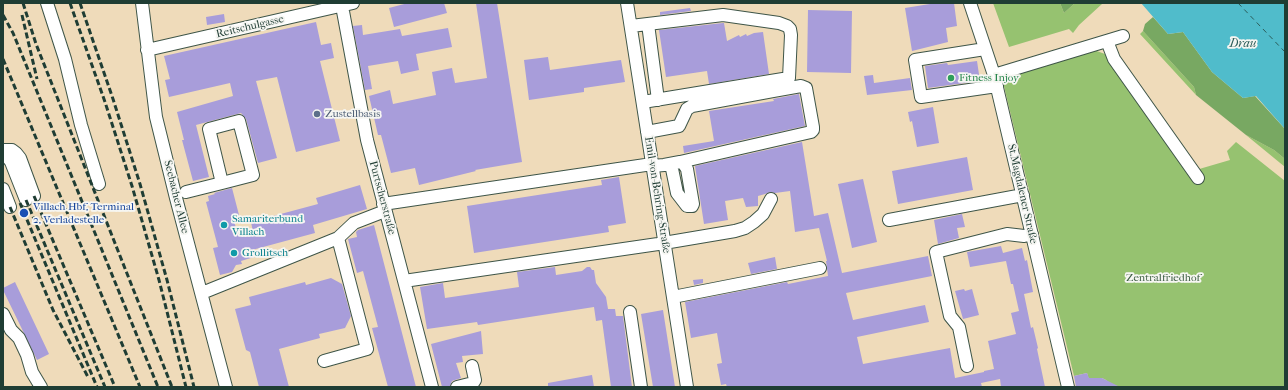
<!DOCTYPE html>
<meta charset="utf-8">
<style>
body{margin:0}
#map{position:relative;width:1288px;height:390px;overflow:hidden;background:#efdbba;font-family:"IM FELL French Canon",serif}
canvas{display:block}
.frame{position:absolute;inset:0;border:4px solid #1f3d34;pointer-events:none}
</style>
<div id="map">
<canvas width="1288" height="390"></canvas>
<div class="frame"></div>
</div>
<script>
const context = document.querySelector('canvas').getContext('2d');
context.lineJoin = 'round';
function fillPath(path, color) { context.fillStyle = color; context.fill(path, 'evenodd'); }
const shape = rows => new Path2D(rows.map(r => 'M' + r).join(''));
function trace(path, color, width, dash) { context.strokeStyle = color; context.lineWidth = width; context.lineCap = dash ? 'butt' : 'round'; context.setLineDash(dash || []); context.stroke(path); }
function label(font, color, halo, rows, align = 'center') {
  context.font = font + ' "IM FELL French Canon",serif'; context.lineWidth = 3.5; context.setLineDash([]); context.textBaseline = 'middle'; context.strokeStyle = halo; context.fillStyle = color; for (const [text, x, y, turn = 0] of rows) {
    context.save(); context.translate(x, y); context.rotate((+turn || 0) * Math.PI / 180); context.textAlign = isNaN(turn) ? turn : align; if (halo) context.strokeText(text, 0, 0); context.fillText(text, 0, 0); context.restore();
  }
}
const green = shape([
 [993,3,1060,3,1064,13,1075,3,1101,3,1102,4,1079,25,1073,33,1069,29,1009,47],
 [1143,31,1194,87,1196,95,1140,34],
 [1094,50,1105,54,1189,172,1230,160,1227,151,1236,142,1285,181,1285,387,1112,387,1106,380,1102,378,1093,378,1089,380,1087,373,1074,376,1002,78],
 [1246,135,1274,150,1285,159,1285,167]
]);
const forest = shape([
 [1060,3,1075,3,1064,13],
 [1153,17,1168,34,1183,32,1212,72,1243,98,1255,96,1285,129,1285,159,1274,150,1246,135,1196,95,1194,87,1143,31,1145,24]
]);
const water = shape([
 [1141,3,1285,3,1285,129,1256,96,1243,98,1212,72,1183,32,1168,34]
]);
const ferry = shape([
 [1238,3,1285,52]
]);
const building = shape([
 [408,3,444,3,447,13,394,27,389,8],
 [476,3,497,3,522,162,475,170,476,171,419,185,415,168,391,173,381,135,378,135,369,96,390,90,393,104,436,95,432,72,452,68,455,83,487,78],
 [936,3,954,3,957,26,946,28,948,42,912,51,905,8],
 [690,8,691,11,660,15,660,12],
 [808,10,852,11,851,73,807,72],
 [224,14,225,22,207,25,206,17],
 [316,22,321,45,331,43,334,58,320,61,340,141,296,152,277,77,256,81,277,158,258,163,246,119,241,113,196,125,209,177,193,181,182,140,184,140,177,112,233,96,230,83,169,97,165,80,170,79,164,56],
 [723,23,724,23,727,41,739,35,740,37,746,34,747,36,754,33,763,32,769,74,709,84,707,71,666,77,659,30],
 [362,25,363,35,400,29,402,36,448,28,452,47,416,54,419,70,401,74,398,61,368,66,372,89,365,90,353,26],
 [548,57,550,70,621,60,625,82,584,88,584,92,529,100,524,60],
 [977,61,980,81,928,88,925,66,947,63,948,65],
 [873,75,874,83,910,78,912,90,867,95,864,76],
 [799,94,805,126,684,153,683,146,714,141,709,111,774,101,773,99],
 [933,107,939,143,917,147,912,121,910,122,908,112],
 [802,142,814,216,828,213,842,273,928,256,932,276,846,293,853,320,925,305,929,322,857,337,863,364,950,348,955,378,984,372,984,371,994,369,988,341,1016,334,1011,313,1019,311,1013,284,1011,284,1006,261,970,267,967,252,1001,246,1003,253,1022,248,1025,261,1027,260,1033,292,1024,294,1031,328,1033,327,1038,348,1037,349,1045,387,1001,387,1000,379,981,383,982,387,727,387,726,384,721,385,717,364,722,363,717,333,691,338,685,302,787,282,788,284,828,276,826,261,827,261,819,228,795,232,790,191,775,193,770,192,765,194,758,196,758,206,746,207,743,198,725,201,728,220,704,224,695,166],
 [967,157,973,190,898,204,892,171],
 [619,177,626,223,608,226,609,232,474,253,467,206,602,185,601,180],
 [863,179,877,242,852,248,838,184],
 [360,185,367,209,313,225,315,233,252,250,254,257,241,261,242,264,236,265,232,272,220,275,213,248,218,247,206,202,209,201,208,196,215,194,214,193,232,188,239,215,233,217,238,236,253,232,251,222,318,204,316,198],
 [962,214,965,227,957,228,959,238,938,244,934,220],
 [374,225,416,387,388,387,372,328,378,327,363,271,357,273,348,239,357,237,356,232,358,230],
 [775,257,777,269,751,274,748,263],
 [555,267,556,275,582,271,587,267,590,267,592,270,594,270,596,283,606,297,608,309,615,309,616,316,623,316,632,387,611,387,602,320,596,321,594,307,478,325,477,322,427,329,420,287,443,283,445,298,519,287,517,272],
 [331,278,342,284,351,316,345,328,319,334,320,338,279,349,289,387,259,387,250,352,246,350,235,309,251,305,249,297,305,282,306,285],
 [703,279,703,283,694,285,693,280],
 [15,282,49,354,37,360,3,290,3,288],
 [964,289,965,291,972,289,979,315,963,319,955,291],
 [663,310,675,387,653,387,641,314],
 [481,331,483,354,462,356,463,362,456,363,461,378,452,381,450,386,442,387,431,344],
 [1087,373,1089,378,1102,378,1120,387,1076,387,1074,376],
 [592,375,594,387,548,387,548,383]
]);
const minor = shape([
 [47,3,65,59,81,125,99,184],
 [142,3,156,117,176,198,226,387],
 [627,3,687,387],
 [970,3,994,75,1068,387],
 [342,6,367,140,432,387],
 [648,24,658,100],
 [631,26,723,15,779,23,787,26,790,29,791,35,789,78,643,102],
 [1107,41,1114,59,1198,178],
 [985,49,915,60,921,97,997,86],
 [147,50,353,3],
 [994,75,1123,36],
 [647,132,679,126,687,109,692,106,773,91,801,86,806,88,813,127,813,130,811,132,680,162],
 [3,150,12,150,16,153,20,158,34,196],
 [3,156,8,158,11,162,26,200],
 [653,166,664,165,680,162,683,163,687,169,693,204,692,206,687,206,677,193,671,164],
 [3,189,10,207],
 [186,192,222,183,253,175,239,121,209,129,222,183],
 [383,204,652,164],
 [889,220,1023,195],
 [404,281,658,244,735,231,745,228,754,222,763,214,771,199],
 [202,293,338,238,354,223,385,211],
 [673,297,820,268],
 [630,312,641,387],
 [3,314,11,330,19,338,27,355,32,372,41,387],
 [324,361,367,349,338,238],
 [967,366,959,327,950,316,936,252,1007,234,1024,236,1032,234],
 [457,387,473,383,475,380,472,366]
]);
const rail = shape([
 [23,3,36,44,172,387],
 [70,3,105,102,132,186,159,280,186,387],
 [80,3,113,99,140,184,167,280,194,387],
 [3,15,13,33,158,387],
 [22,15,37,79],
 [3,59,140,387],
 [34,196,115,387],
 [26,200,105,387],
 [20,203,97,387],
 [10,207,53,310,88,377]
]);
const markers = [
 [951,78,4,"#2e9e5b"],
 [317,114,4,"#5c6f8a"],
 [24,213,5,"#1a4fb4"],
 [224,225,4,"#0f9aa8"],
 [234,253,4,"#0f9aa8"]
];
const streetNames = [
 ["Reitschulgasse",250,27,-13],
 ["St.Magdalener Straße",1022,194,77],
 ["Emil-von-Behring-Straße",657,195,81],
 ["Seebacher Allee",176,197,76],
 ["Purtscherstraße",382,198,75]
];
const leisureNames = [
 ["Fitness Injoy",959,78]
];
const serviceNames = [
 ["Zustellbasis",325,114]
];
const transitNames = [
 ["Villach Hbf, Terminal",33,207],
 ["2, Verladestelle",33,220]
];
const cultureNames = [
 ["Samariterbund",232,219],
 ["Villach",232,232],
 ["Grollitsch",242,253]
];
const parkNames = [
 ["Zentralfriedhof",1163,278]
];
const waterNames = [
 ["Drau",1243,44]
];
fillPath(green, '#96c270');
fillPath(forest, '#78a862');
fillPath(water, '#50bccb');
trace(ferry, '#2b5d5a', 1, [5, 4]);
fillPath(building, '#a89dda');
trace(minor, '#3e5548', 14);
trace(minor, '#fff', 12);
trace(rail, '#1f3d34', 3, [6, 3]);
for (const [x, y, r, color] of markers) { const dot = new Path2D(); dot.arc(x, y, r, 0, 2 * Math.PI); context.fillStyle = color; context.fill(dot); trace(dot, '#f6f6f2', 1.5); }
label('11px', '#1f3d34', '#f6f6f2', streetNames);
label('11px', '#27864d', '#f6f6f2', leisureNames, 'left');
label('11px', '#4e5e75', '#f6f6f2', serviceNames, 'left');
label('11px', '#164399', '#f6f6f2', transitNames, 'left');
label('11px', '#0d838f', '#f6f6f2', cultureNames, 'left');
label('11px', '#3d5e43', '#f6f6f2', parkNames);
label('italic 12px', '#2b5d5a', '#f6f6f2', waterNames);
</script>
